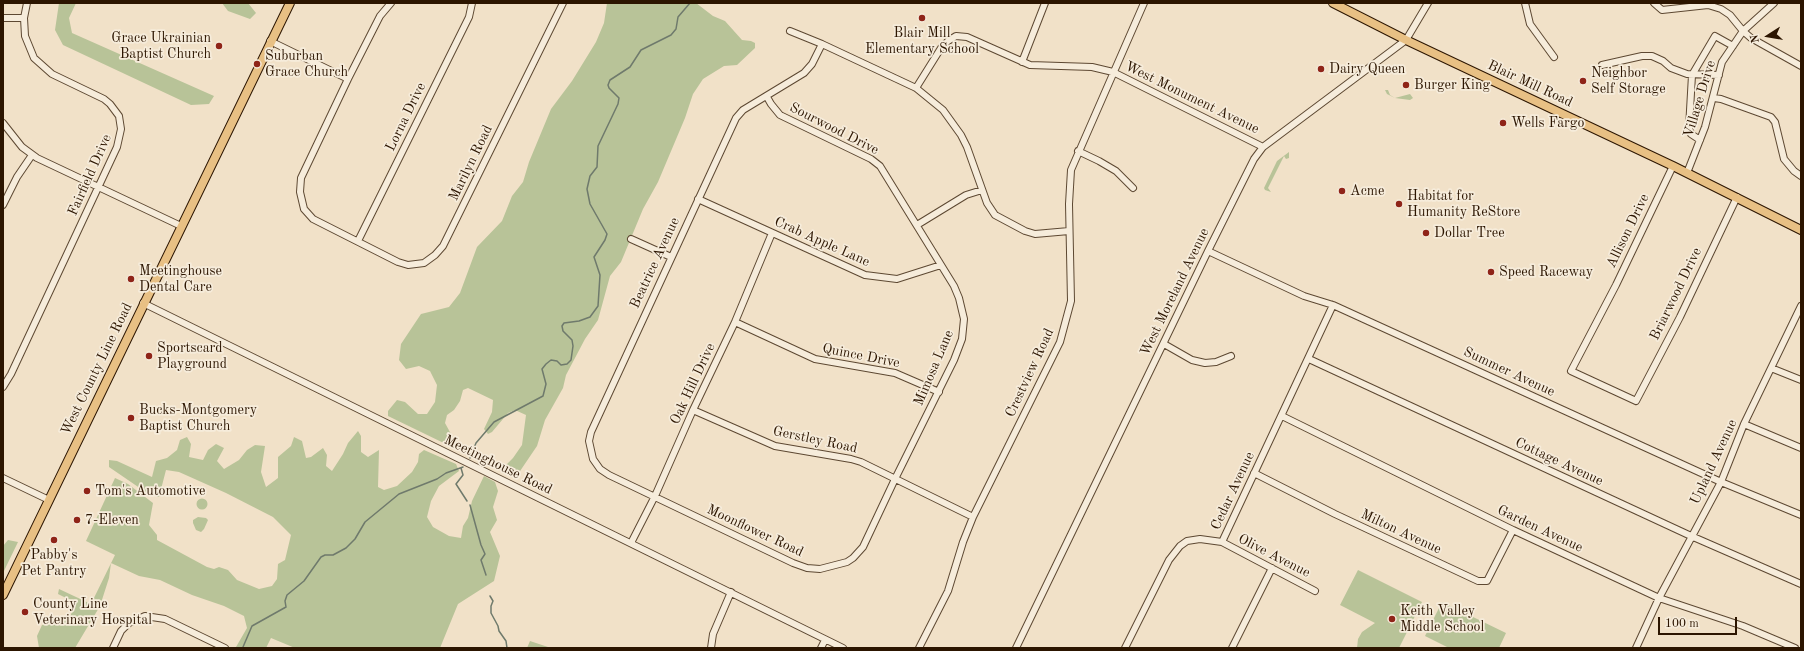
<!DOCTYPE html>
<style>
body{margin:0}
#map{position:relative;width:1804px;height:651px;overflow:hidden;background:#f1e1c8;font-family:"Old Standard TT",serif}
canvas{display:block}
.frame{position:absolute;inset:0;border:4px solid #2c1500;pointer-events:none}
.north{position:absolute;left:1748px;top:16px;width:40px;height:40px;-webkit-text-stroke:3px #f6ecdb;paint-order:stroke;rotate:258deg;font-size:11px;font-weight:700;line-height:16px;text-align:center;color:#2c1500}
.north::after{content:'';display:block;margin:auto;width:14px;height:18px;background:#2c1500;clip-path:polygon(50% 0,100% 100%,50% 72%,0 100%)}
.scale{position:absolute;left:1658px;top:617px;width:79px;height:18px;box-sizing:border-box;border:2px solid #2c1500;border-top:0;padding-left:5px;font-size:12px;line-height:14px;white-space:nowrap;color:#2c1500;-webkit-text-stroke:3px #f6ecdb;paint-order:stroke}
</style>
<div id="map">
<canvas width="1804" height="651"></canvas>
<div class="frame"></div>
<div class="north">N</div>
<div class="scale">100 m</div>
</div>
<script>
const context = document.querySelector('canvas').getContext('2d');
context.lineJoin = 'round';
function fillPath(path, color) { context.fillStyle = color; context.fill(path, 'evenodd'); }
const shape = rows => new Path2D(rows.map(r => 'M' + r).join(''));
function trace(path, color, width, dash) { context.strokeStyle = color; context.lineWidth = width; context.lineCap = dash ? 'butt' : 'round'; context.setLineDash(dash || []); context.stroke(path); }
function label(font, color, halo, rows, align = 'center') {
  context.font = font + ' "Old Standard TT",serif'; context.lineWidth = 3.5; context.setLineDash([]); context.textBaseline = 'middle'; context.strokeStyle = halo; context.fillStyle = color; for (const [text, x, y, turn = 0] of rows) {
    context.save(); context.translate(x, y); context.rotate((+turn || 0) * Math.PI / 180); context.textAlign = isNaN(turn) ? turn : align; if (halo) context.strokeText(text, 0, 0); context.fillText(text, 0, 0); context.restore();
  }
}
const green = shape([
 [59,3,76,3,69,18,72,33,214,96,209,104,191,105,63,45,55,30],
 [222,3,248,3,256,13,250,19,228,11],
 [607,3,696,3,713,16,725,21,742,40,751,41,755,43,755,48,737,65,724,66,703,79,693,94,685,118,658,182,643,209,621,262,610,276,598,320,585,339,566,375,563,388,545,420,537,446,516,477,501,470,513,458,522,445,526,415,515,410,508,413,492,432,488,434,484,429,492,412,493,400,468,388,463,390,460,401,454,410,447,415,445,423,457,445,454,448,388,416,388,411,397,400,405,402,418,414,427,414,435,402,437,385,430,371,419,366,406,369,399,360,401,344,421,314,449,307,460,293,477,247,502,221,512,196,523,182,529,162,551,109,572,81,596,42,604,23],
 [1385,90,1388,90,1390,95,1395,98,1410,94,1413,98,1410,100,1395,98,1387,94],
 [1289,152,1289,158,1286,159,1284,156,1268,188,1271,192,1265,190,1264,188,1277,161],
 [358,431,361,436,361,452,368,457,379,450,378,487,384,490,397,486,412,472,418,462,419,454,424,450,456,464,459,471,439,486,431,501,427,517,433,527,449,536,461,538,463,526,468,518,472,501,484,476,495,482,498,491,493,507,497,520,490,532,500,556,494,581,458,604,440,648,295,648,271,638,266,648,237,648,236,647,247,628,244,616,224,606,192,595,160,580,139,576,111,563,109,578,100,606,75,648,39,648,37,636,42,625,60,618,68,621,76,603,58,594,59,589,91,604,115,555,86,541,115,478,128,484,153,503,149,525,157,535,157,540,207,567,214,569,219,567,228,570,237,580,259,589,272,586,277,579,278,564,285,560,291,535,273,517,226,493,179,472,166,470,159,497,147,493,109,467,109,460,117,461,152,477,156,461,167,458,177,450,180,440,187,437,191,444,189,457,203,460,208,450,216,444,224,448,217,461,224,469,239,460,247,450,255,445,265,446,261,472,266,487,278,478,278,457,291,446,294,437,302,441,306,458,311,457,323,448,327,455,326,466,332,471,343,454,348,443],
 '196.5 504a5.5 5.5 0 1 1 11 0a5.5 5.5 0 1 1-11 0Z',
 [198,517,206,518,208,520,204,529,201,532,196,530,193,523,193,520],
 [8,540,18,542,3,573,3,546],
 [1358,570,1422,602,1399,648,1357,648,1358,639,1362,632,1375,623,1340,605],
 [1442,602,1506,633,1499,648,1449,648,1425,636],
 [530,641,551,648,527,648]
]);
const stream = shape([
 [470,458,476,443,494,422,543,396,546,384,542,369,546,364,551,360,557,361,561,365,567,364,571,360,573,346,572,340,563,331,562,326,564,323,579,321,590,317,598,306,600,275,594,257,605,240,607,234,590,204,587,189,590,176,597,167,598,146,618,104,619,98,609,88,608,85,610,80,630,67,641,50,671,35,676,29,678,17,690,3],
 [461,468,463,475,456,484,467,501],
 [470,505,481,545,485,554,481,560,486,575],
 [490,596,493,601,491,606,491,613,498,626,499,631,506,641,507,648],
 [243,647,252,626,286,607,285,601,287,595,304,581,321,557,325,555,333,555,346,548,355,539,365,522,399,494,437,479,446,473,463,467]
]);
const minor = shape([
 [391,3,380,16,348,79,301,178,300,192,304,209,313,219,398,262,408,265,424,263,435,255,443,246,563,3],
 [1525,3,1530,24,1554,57],
 [1654,3,1662,10,1708,5,1721,9,1730,15,1743,31,1751,38,1801,66],
 [3,18,24,18],
 [790,31,822,44,916,88,943,110,961,135,967,147,987,203,995,215,1025,231,1035,234,1069,231],
 [270,41,348,79],
 [1022,62,1045,3],
 [1602,65,1642,56,1652,56,1663,61,1671,68,1687,74,1719,75],
 [916,88,941,48,948,41,956,36,967,37,1030,65,1092,67,1113,72,1263,147],
 [767,97,771,104,780,115,871,159,880,166,954,286,959,298,964,319,962,339,954,360,895,479,863,547,853,558,847,562,820,569,807,568,793,563,609,475,600,469,593,459,589,441,591,432,736,118,743,110,804,73,812,64,822,44],
 [1714,98,1721,99,1771,117,1775,122,1784,159,1794,171,1801,176],
 [3,123,22,147,37,158,181,226],
 [1700,140,1691,134,1689,128,1692,75,1715,36,1733,46],
 [1078,151,1099,161,1116,171,1133,188],
 [1673,166,1616,285,1571,371,1636,401,1680,317,1737,197],
 [1687,173,1705,127,1722,62,1743,31,1774,3],
 [698,199,865,275,897,279,941,265],
 [3,205,17,177,32,155],
 [917,225,966,195,982,190],
 [631,239,671,257],
 [358,241,469,17,472,3],
 [1208,251,1304,296,1333,305,1721,482,1801,515],
 [143,303,843,648],
 [735,322,815,359,895,373,939,392],
 [1164,344,1192,360,1205,363,1216,362,1231,356],
 [1309,359,1691,536,1801,584],
 [1771,368,1801,380],
 [3,387,11,374,117,147,121,129,119,116,110,104,104,99,52,74,34,58,25,36,24,18,27,3],
 [693,410,775,446,851,459,861,462,973,517],
 [1282,416,1513,530,1659,598,1743,626,1795,648],
 [1744,424,1801,448],
 [1254,473,1335,514,1478,581,1487,581,1513,530],
 [3,478,49,500],
 [1222,542,1333,305],
 [631,543,655,496,693,410,735,322,772,233],
 [113,648,121,631,129,623,145,616,165,619,225,648],
 [711,648,713,634,731,592],
 [821,648,825,640],
 [919,648,948,591,963,542,973,517,1060,342,1071,301,1069,204,1071,170,1144,3],
 [1016,648,1208,251,1254,159,1263,147,1406,40,1428,3],
 [1125,648,1169,560,1180,546,1187,541,1200,539,1222,542,1315,591],
 [1232,648,1272,568],
 [1636,648,1659,598,1721,482,1744,424,1801,306]
]);
const major = shape([
 [1333,3,1406,40,1673,166,1801,230],
 [3,595,290,3]
]);
const markers = [
 [922,18,4,"#8f2418"],
 [219,46,4,"#8f2418"],
 [257,64,4,"#8f2418"],
 [1321,69,4,"#8f2418"],
 [1583,81,4,"#8f2418"],
 [1406,85,4,"#8f2418"],
 [1503,123,4,"#8f2418"],
 [1342,191,4,"#8f2418"],
 [1399,204,4,"#8f2418"],
 [1426,233,4,"#8f2418"],
 [1491,272,4,"#8f2418"],
 [131,279,4,"#8f2418"],
 [149,356,4,"#8f2418"],
 [131,418,4,"#8f2418"],
 [87,491,4,"#8f2418"],
 [77,520,4,"#8f2418"],
 [54,540,4,"#8f2418"],
 [25,612,4,"#8f2418"],
 [1392,619,4,"#8f2418"]
];
const poiNames = [
 ["Blair Mill",922,33,"center"],
 ["Elementary School",922,49,"center"],
 ["Grace Ukrainian",211,38,"right"],
 ["Baptist Church",211,54,"right"],
 ["Suburban",265,56],
 ["Grace Church",265,72],
 ["Dairy Queen",1329,69],
 ["Neighbor",1591,73],
 ["Self Storage",1591,89],
 ["Burger King",1414,85],
 ["Wells Fargo",1511,123],
 ["Acme",1350,191],
 ["Habitat for",1407,196],
 ["Humanity ReStore",1407,212],
 ["Dollar Tree",1434,233],
 ["Meetinghouse",139,271],
 ["Dental Care",139,287],
 ["Speed Raceway",1499,272],
 ["Sportscard",157,348],
 ["Playground",157,364],
 ["Bucks-Montgomery",139,410],
 ["Baptist Church",139,426],
 ["Tom's Automotive",95,491],
 ["7-Eleven",85,520],
 ["Pabby's",54,555,"center"],
 ["Pet Pantry",54,571,"center"],
 ["County Line",33,604],
 ["Veterinary Hospital",33,620],
 ["Keith Valley",1400,611],
 ["Middle School",1400,627]
];
const streetNames = [
 ["Blair Mill Road",1530,84,25],
 ["West Monument Avenue",1192,98,26],
 ["Village Drive",1700,99,-73],
 ["Lorna Drive",406,117,-64],
 ["Sourwood Drive",834,129,27],
 ["Marilyn Road",471,163,-64],
 ["Fairfield Drive",90,175,-66],
 ["Allison Drive",1628,231,-64],
 ["Crab Apple Lane",822,242,24],
 ["Beatrice Avenue",655,263,-65],
 ["West Moreland Avenue",1175,292,-64],
 ["Briarwood Drive",1676,294,-64],
 ["Quince Drive",861,356,11],
 ["Mimosa Lane",934,368,-67],
 ["West County Line Road",97,369,-64],
 ["Summer Avenue",1509,372,25],
 ["Crestview Road",1030,373,-65],
 ["Oak Hill Drive",693,384,-65],
 ["Gerstley Road",815,440,12],
 ["Cottage Avenue",1559,462,25],
 ["Upland Avenue",1714,462,-65],
 ["Meetinghouse Road",498,465,26],
 ["Cedar Avenue",1233,491,-65],
 ["Garden Avenue",1540,529,25],
 ["Moonflower Road",755,531,25],
 ["Milton Avenue",1401,532,25],
 ["Olive Avenue",1274,556,27]
];
fillPath(green, '#b8c398');
trace(stream, '#6f7a6c', 1.5);
trace(minor, '#5d4832', 8);
trace(major, '#2c1500', 10);
trace(minor, '#f6ecdb', 6);
trace(major, '#e8c084', 8);
for (const [x, y, r, color] of markers) { const dot = new Path2D(); dot.arc(x, y, r, 0, 2 * Math.PI); context.fillStyle = color; context.fill(dot); trace(dot, '#f6ecdb', 1.5); }
label('14px', '#2c1500', '#f6ecdb', poiNames, 'left');
label('14px', '#2c1500', '#f6ecdb', streetNames);
</script>
